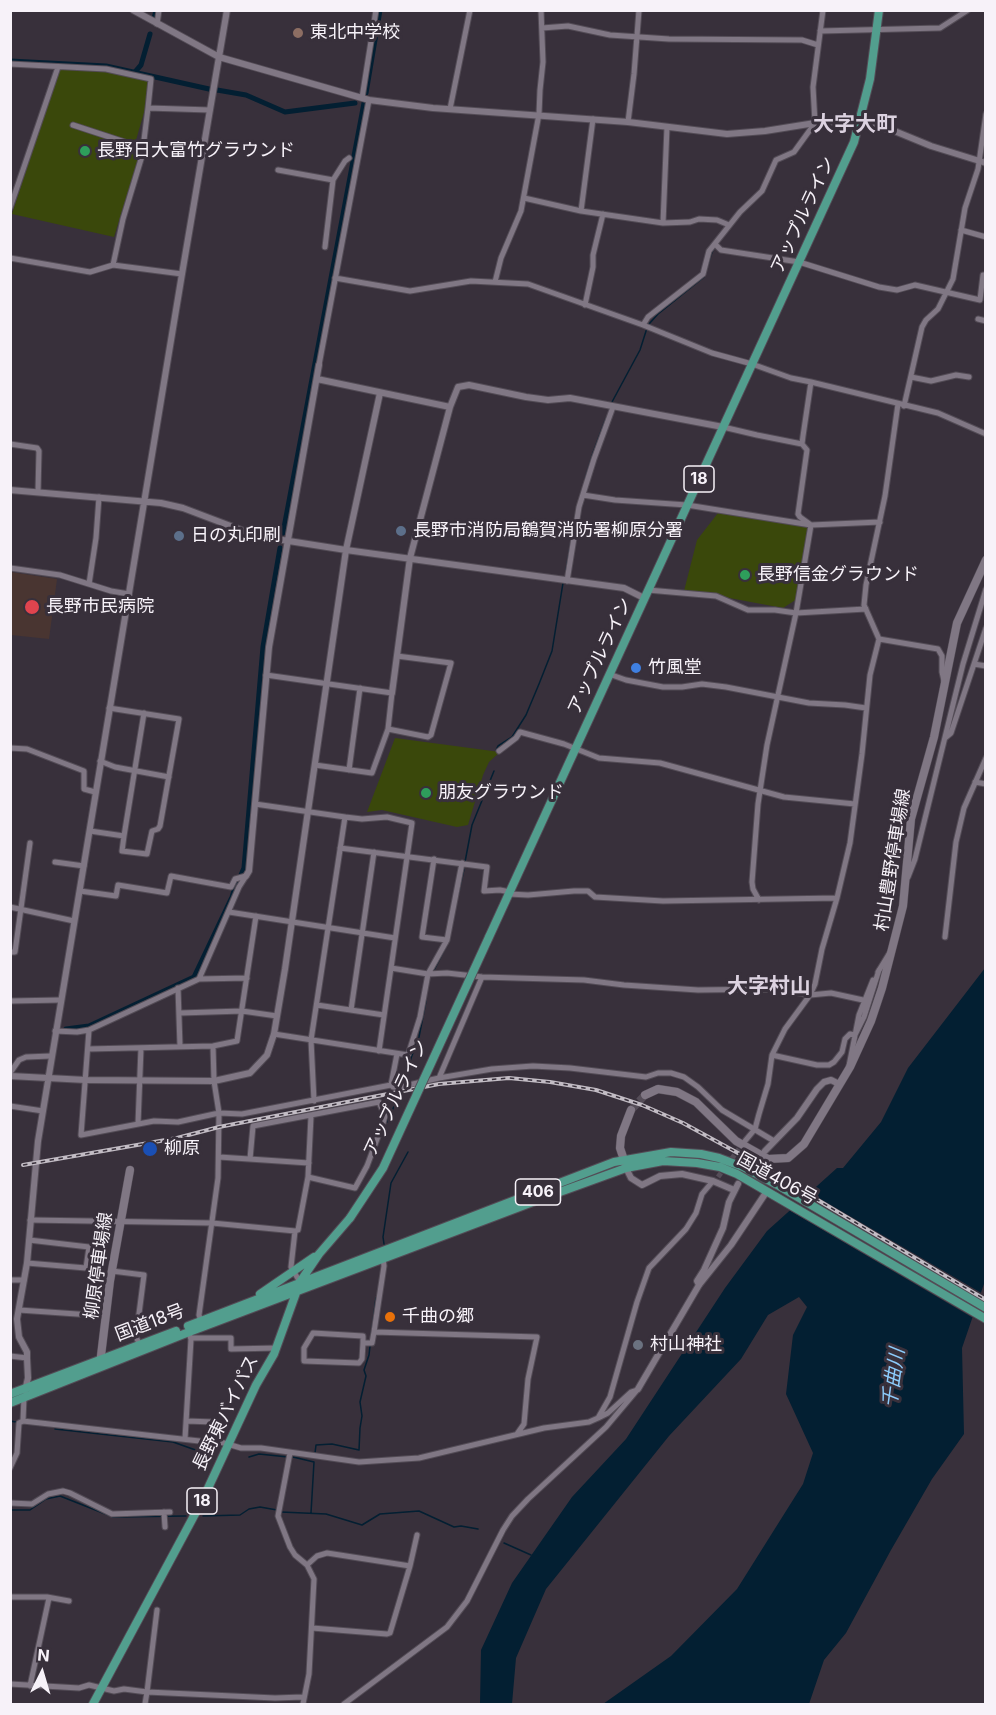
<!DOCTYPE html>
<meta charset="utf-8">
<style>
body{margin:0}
#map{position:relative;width:996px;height:1715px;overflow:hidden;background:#38303b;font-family:Inter,sans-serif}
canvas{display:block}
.frame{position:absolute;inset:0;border:12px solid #f7f2f9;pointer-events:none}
.north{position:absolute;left:12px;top:1643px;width:60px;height:60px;-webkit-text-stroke:4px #38303b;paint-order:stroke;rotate:5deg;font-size:16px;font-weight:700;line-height:24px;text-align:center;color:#f7f2f9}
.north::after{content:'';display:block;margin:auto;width:21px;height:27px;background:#f7f2f9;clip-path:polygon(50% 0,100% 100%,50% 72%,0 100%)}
</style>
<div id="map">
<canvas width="996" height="1715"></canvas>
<div class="frame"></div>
<div class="north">N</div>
</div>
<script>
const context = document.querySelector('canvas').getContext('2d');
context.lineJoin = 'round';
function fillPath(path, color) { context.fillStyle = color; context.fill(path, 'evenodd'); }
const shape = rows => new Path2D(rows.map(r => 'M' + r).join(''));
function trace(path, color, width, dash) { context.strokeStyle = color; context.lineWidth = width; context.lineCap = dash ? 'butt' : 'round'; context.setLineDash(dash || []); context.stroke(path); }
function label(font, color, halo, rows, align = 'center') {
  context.font = font + ' Inter,"Noto Sans JP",sans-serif'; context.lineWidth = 6; context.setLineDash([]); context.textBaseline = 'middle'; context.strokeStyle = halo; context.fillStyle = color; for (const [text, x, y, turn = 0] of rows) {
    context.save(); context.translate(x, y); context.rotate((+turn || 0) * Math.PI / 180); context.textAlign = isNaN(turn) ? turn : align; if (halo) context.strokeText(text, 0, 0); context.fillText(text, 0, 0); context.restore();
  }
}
const medical = shape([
 [11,572,57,579,49,639,11,635]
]);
const green = shape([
 [59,69,105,70,149,81,145,109,134,147,139,156,114,237,12,214],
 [718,513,809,527,797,599,783,608,724,597,710,593,695,594,684,591,697,540],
 [395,738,500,752,489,762,483,775,468,825,457,827,382,810,367,812]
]);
const water = shape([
 [985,968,986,1278,962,1348,964,1434,932,1479,891,1550,846,1633,824,1660,809,1704,603,1704,671,1656,737,1589,803,1484,813,1453,786,1394,793,1335,807,1307,799,1297,768,1315,741,1359,669,1436,546,1589,516,1658,512,1704,480,1704,481,1650,512,1583,572,1497,626,1439,725,1288,767,1231,837,1168,843,1168,881,1122,908,1068]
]);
const pier = shape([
 [807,1191,983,1294,975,1319,787,1209]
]);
const stream = shape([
 [649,324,658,314,704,277,712,252,716,246],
 [612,402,640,350,647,328],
 [585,479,593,453,606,418],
 [566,570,573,530],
 [496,750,498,746,512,737,526,715,539,684,552,651,563,583],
 [465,862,472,825,494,771],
 [458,896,464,869],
 [434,970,447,945],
 [402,1085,408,1072,411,1058,419,1037,426,1001],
 [387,1122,399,1095],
 [384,1244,383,1237,391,1183,408,1152],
 [371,1336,376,1298],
 [10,1421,16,1422],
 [55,1429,173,1442,204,1453],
 [315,1453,316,1445,332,1444,359,1450,360,1428,362,1416,360,1402,366,1376,364,1370,369,1355,370,1346],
 [249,1457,259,1454,288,1457],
 [293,1457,314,1462,311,1513],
 [10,1510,30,1510,46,1499,60,1496,113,1517,186,1516],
 [281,1512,326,1514,362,1525,380,1514,419,1511,454,1527,461,1526,478,1529],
 [203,1516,240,1515,249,1509,260,1507,277,1510],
 [504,1543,531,1555]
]);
const canal = shape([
 [154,19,156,10],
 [10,61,106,66,209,89],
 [135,72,141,65,150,34],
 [217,90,246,95,285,112,355,103],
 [366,93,380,10],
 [283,533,364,103],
 [241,875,244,868,263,647,280,548],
 [66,1029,89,1026,194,977,232,897,237,881]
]);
const minorTunnel = shape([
 [718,1177,744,1142]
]);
const tertiaryTunnel = shape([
 [738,1184,762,1154]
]);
const secondaryTunnel = shape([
 [631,1110,645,1095]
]);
const minor = shape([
 [157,24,159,10],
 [542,28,568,26,610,35,669,39,802,40,818,45],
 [820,31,940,28,968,10],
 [10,64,106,69,151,79,148,108,210,110],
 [362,98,376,10],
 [450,109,470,10],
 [593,119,581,211,663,223,690,222,699,219,717,220,729,225],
 [628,122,634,74,639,10],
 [73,125,143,148],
 [278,170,333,180],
 [524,198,581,211],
 [10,208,58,67],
 [663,223,667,127],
 [961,230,986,237],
 [715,244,721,250,799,262,879,287,897,290,915,285,980,300,983,275,986,275],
 [325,247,333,180,345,161,349,158],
 [10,258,90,272,113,265,182,274],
 [113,265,123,219,142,156,148,108],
 [335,278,410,291,471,281,528,284,643,325,712,353,752,364,791,378,811,382,938,413,986,434],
 [495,282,501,258,521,211,539,114,540,90,543,62,541,10],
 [585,305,593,267,593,255,603,214],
 [978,319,986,321],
 [643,325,648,317,703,274,709,251,740,212,762,191,776,160,794,152,815,123,813,87,823,10],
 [319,365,369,100],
 [911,377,931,381,956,375,969,377],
 [811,382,803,436,802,444,807,450,798,514,800,517,811,525,880,522],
 [904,406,922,327,926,320,938,309,953,279,965,208,978,169,986,114],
 [723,427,757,435,802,444],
 [10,444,37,448,39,451,38,492],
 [583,495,615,500,687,505,811,525,796,613,775,610,748,610,716,596,648,590],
 [10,568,60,575,111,591,129,594],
 [567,581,579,507,594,459,613,407],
 [89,584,96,538,99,497],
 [879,639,938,649,942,656,942,672,944,681],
 [974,664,986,666],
 [609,674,626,680,663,687,682,687,702,684,726,687,809,703,845,705,866,708],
 [266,675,392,693,388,729,372,773,315,765],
 [388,729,428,737,431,735,451,663,397,656],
 [945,738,951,733,986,628],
 [10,748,27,749,84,771,84,789,95,792],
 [499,751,516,738,520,732,564,744,599,758,660,763,784,797,855,804],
 [100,761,115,767,169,777],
 [349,770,360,688],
 [975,782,986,784],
 [255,804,345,817,362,819,387,817,412,823,379,1051],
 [90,831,124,836,122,851,147,854,152,831,158,829,160,826,179,719,109,708],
 [124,836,144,713],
 [340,848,487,867,484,891,500,890,510,892],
 [434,859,422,937,447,940],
 [55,862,84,866],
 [908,877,915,859,963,664,986,589],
 [80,891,116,896,118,885,167,893,171,876,231,887,235,879,246,876],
 [509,894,528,895,574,891,588,891,595,897,663,901,837,898],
 [759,900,753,889,752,882,758,804,767,745,796,613,866,609],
 [10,907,74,921],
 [229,912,395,938],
 [945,937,956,842,964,808,986,758],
 [10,952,15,952,30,843],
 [391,968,428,974,447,973,482,977,584,980,624,985,698,990,777,989,810,995,831,993,863,1000],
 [878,972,889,954],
 [199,979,247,978],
 [178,988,180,1046],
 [10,1001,61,1000],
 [317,1005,384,1015],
 [351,1010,374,852],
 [180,1013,242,1011,277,1016],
 [89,1030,81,1135,154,1121,178,1122,219,1113,242,1114,391,1085,393,1087,400,1087,439,1078,482,977],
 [55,1031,77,1032,89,1030,199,979,239,887,246,876],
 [274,1034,408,1055,420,1017,428,974,447,940,462,863],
 [88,1049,213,1046,237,1041,256,916],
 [772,1055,817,1065,829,1065,834,1062,842,1052,845,1039,850,1034,855,1035,864,1017,879,970],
 [849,1066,859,1015,873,980],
 [10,1073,19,1060,26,1057,51,1056],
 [439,1078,492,1069,533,1066,570,1068,646,1077,658,1073,671,1073,684,1077,698,1087,722,1110,774,1141],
 [391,1085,397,1054],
 [314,1101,311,1040,345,817],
 [10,1106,43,1111],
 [138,1124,141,1048],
 [745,1141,755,1129,759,1114,768,1084,772,1055,785,1029,810,995,815,984,822,949,837,898,850,843,862,754,870,675,879,639,864,605,866,585,885,496,898,404],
 [219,1157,309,1163],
 [250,1159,253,1126,379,1102,385,1116,383,1123,367,1166,355,1188,308,1177,311,1116],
 [30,1220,212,1223,295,1231,291,1267,300,1282],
 [295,1231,298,1230,308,1177],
 [383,1258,384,1266,374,1332,537,1337,528,1379,524,1424,517,1434],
 [27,1263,86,1268,89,1247,29,1240],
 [112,1271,144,1275,136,1337,141,1347],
 [10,1280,24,1280],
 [19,1310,106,1316],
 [201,1321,199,1315,218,1178,219,1113,214,1081,213,1046],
 [191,1338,231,1338,231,1349,277,1348],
 [363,1343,363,1336,313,1333,304,1348,304,1361,359,1363,362,1359,363,1343,372,1343,374,1332],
 [10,1356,27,1358],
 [637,1390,631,1392,608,1413,598,1418,610,1397,637,1302,649,1268,686,1229,696,1213,702,1194,713,1181],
 [24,1397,23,1421,208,1442,217,1441,241,1448,261,1448,359,1462,419,1458,544,1428,589,1422,598,1418],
 [186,1421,214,1422],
 [185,1439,191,1339,188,1331],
 [290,1453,278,1516,290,1547,295,1555,307,1565,314,1579,309,1674,303,1704],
 [10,1468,17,1453,19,1423,23,1421],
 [10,1503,32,1504,48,1494,63,1491,70,1493,112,1514,170,1512],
 [164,1512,165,1527],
 [307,1565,317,1556,327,1553,410,1566],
 [10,1597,47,1597,69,1601],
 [312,1628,387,1634,390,1633,410,1566,417,1535],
 [10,1684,79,1688,89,1685,114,1691,124,1689,147,1692,157,1610],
 [30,1686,49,1598],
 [145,1704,147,1692,275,1698,303,1697],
 [344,1704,447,1627,467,1601,503,1530,512,1516,528,1499,606,1427,638,1389]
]);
const tertiary = shape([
 [133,10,219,57,369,100,433,108,628,122,727,134,765,131,815,123,842,121,860,122,892,130,931,146,986,163],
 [317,379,450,407],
 [10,490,161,503,183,508,257,536,346,550,624,588,644,598],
 [392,693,410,558,450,407,458,387,469,385,526,397,548,400,570,398,723,427],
 [246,876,249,871,269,647,319,365],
 [10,1076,86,1080,214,1081,250,1073,267,1055,274,1034,285,969,346,550,380,393],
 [765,1151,797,1118,817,1089,824,1082,831,1080,839,1084],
 [626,1168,631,1178,642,1185,660,1176,682,1174,713,1181,734,1190],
 [699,1285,697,1281,704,1270,723,1228,729,1202,738,1184],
 [638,1389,699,1285,731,1245,767,1191],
 [25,1391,28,1378,27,1358,27,1352,19,1337,17,1319,27,1263,38,1141,182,274,227,10]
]);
const secondary = shape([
 [645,1095,658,1089,677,1092,696,1102,736,1141,768,1159,788,1158,804,1144,850,1067,871,1021,882,988,903,906,911,819,934,737,957,623,986,560],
 [626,1166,620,1148,621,1136,631,1110],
 [100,1364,110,1281,130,1170]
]);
const trunk = shape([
 [489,937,854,142,870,79,879,10],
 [260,1294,314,1257],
 [188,1326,614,1162,671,1152,701,1154,719,1158,743,1167,779,1186,986,1308],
 [10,1394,176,1331],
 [10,1403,189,1332,546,1197,626,1168,663,1161,697,1163,720,1167,737,1174,986,1319],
 [93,1704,203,1499,256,1385,274,1354,300,1282,319,1254,350,1218]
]);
const rail = shape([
 [23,1165,177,1138,219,1127,439,1084,509,1078,550,1082,596,1090,642,1105,683,1123,747,1158,986,1300]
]);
const trunkBridge = shape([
 [350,1218,383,1168,489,937]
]);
const markers = [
 [298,33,6,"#8d6e63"],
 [85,151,6,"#2e9e5b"],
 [401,531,6,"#5c6f8a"],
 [179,536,6,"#5c6f8a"],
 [745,575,6,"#2e9e5b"],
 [32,607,8,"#e0444e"],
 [636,668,6,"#3f7fe0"],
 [426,793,6,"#2e9e5b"],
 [150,1149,8,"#1a4fb4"],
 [390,1317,6,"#e8710a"],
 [638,1345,6,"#6b7280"]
];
const shields = [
 [699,479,30],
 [538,1192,45],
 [202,1501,30]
];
const shieldNames = [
 ["18",699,479],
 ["406",538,1192],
 ["18",202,1501]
];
const poiNames = [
 ["東北中学校",310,33],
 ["長野日大富竹グラウンド",97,151],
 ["長野市消防局鶴賀消防署柳原分署",413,531],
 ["日の丸印刷",191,536],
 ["長野信金グラウンド",757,575],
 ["長野市民病院",46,607],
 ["竹風堂",648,668],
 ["朋友グラウンド",438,793],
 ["柳原",164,1149],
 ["千曲の郷",402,1317],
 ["村山神社",650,1345]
];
const streetNames = [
 ["アップルライン",803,215,-65],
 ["アップルライン",600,656,-65],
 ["村山豊野停車場線",893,860,-81],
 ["アップルライン",396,1098,-65],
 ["国道406号",777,1179,29],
 ["柳原停車場線",99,1266,-82],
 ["国道18号",150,1323,-21],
 ["長野東バイパス",226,1413,-64]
];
const waterNames = [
 ["千曲川",894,1378,-82]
];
const quarterNames = [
 ["大字大町",855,125],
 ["大字村山",769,987]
];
fillPath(medical, '#493531');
fillPath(green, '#3a480b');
fillPath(water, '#031f32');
fillPath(pier, '#38303b');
trace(stream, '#031f32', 1.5);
trace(canal, '#031f32', 5);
trace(minorTunnel, '#554d58', 5, [5, 2.5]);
trace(tertiaryTunnel, '#554d58', 6, [6, 3]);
trace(secondaryTunnel, '#554d58', 8, [8, 4]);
trace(minor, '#534c56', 7);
trace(tertiary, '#534c56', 8);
trace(secondary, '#534c56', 9);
trace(trunk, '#534c56', 10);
trace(minor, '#807784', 5);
trace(tertiary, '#807784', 6);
trace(secondary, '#807784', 8);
trace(trunk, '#529e8e', 8);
trace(rail, '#c2bcc4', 4);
trace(rail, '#38303b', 1.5, [4.5]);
trace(trunkBridge, '#534c56', 10, []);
trace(trunkBridge, '#529e8e', 8);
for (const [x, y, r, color] of markers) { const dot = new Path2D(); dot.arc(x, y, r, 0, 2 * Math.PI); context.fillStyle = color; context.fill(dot); trace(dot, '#38303b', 2); }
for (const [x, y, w] of shields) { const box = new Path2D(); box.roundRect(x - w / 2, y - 13, w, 26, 4.5); context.fillStyle = '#38303b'; context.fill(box); trace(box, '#f7f2f9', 1.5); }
label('bold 16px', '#f7f2f9', null, shieldNames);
label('18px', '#f7f2f9', '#38303b', poiNames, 'left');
label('18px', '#f7f2f9', '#38303b', streetNames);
label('italic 20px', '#8ccbfb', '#38303b', waterNames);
label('bold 21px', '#dcd2e0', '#38303b', quarterNames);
</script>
